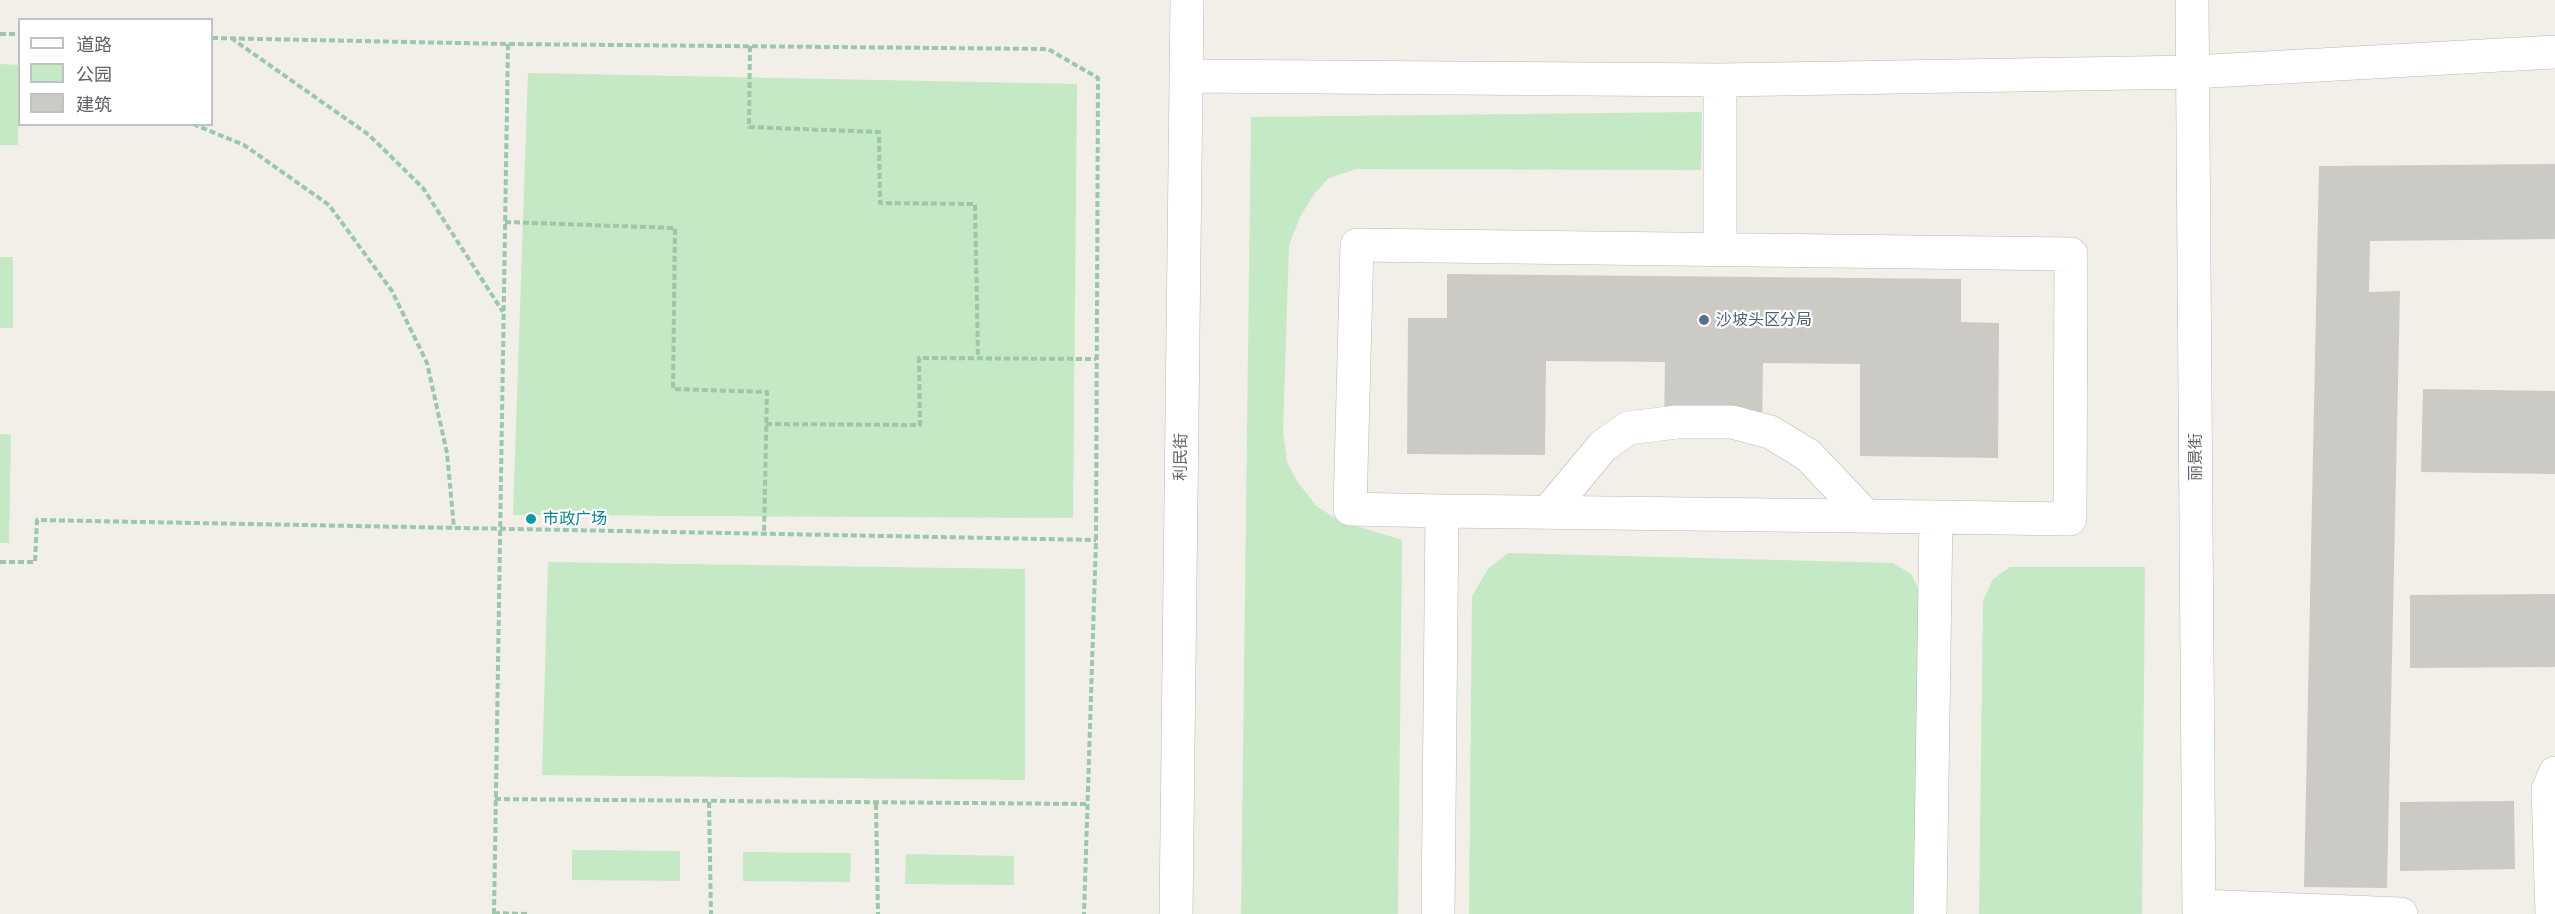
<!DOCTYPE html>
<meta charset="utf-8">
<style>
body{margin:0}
#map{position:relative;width:2555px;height:914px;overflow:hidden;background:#f1efe8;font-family:Mulish,"Noto Sans SC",sans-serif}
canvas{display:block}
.legend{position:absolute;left:18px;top:18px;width:195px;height:108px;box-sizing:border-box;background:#fff;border:2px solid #bfc1c3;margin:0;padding:8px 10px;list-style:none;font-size:18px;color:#5f6368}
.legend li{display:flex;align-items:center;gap:12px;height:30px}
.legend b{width:30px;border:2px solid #bfc1c3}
</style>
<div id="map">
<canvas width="2555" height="914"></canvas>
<ul class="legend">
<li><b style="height:8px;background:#fff"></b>道路</li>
<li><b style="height:16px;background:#c5e8c5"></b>公园</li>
<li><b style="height:16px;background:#cccac5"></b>建筑</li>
</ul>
</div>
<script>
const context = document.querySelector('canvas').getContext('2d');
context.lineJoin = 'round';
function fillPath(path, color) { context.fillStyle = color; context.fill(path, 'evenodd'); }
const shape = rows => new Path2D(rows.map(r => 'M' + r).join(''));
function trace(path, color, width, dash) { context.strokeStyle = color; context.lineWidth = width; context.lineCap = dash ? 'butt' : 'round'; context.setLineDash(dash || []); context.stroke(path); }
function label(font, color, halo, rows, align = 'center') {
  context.font = font + ' Mulish,"Noto Sans SC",sans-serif'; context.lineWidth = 4.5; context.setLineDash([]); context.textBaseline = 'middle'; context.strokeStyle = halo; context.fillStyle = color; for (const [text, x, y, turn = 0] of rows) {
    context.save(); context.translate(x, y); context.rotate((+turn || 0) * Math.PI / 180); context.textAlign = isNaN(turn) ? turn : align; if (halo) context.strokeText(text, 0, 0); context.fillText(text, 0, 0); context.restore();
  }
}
const green = shape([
 [0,64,19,65,18,145,0,145],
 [528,73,1077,84,1073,518,513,515],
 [1702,112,1701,170,1356,169,1329,178,1314,194,1300,217,1289,245,1283,432,1287,462,1297,481,1316,506,1340,521,1402,540,1398,914,1241,914,1251,117],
 [0,257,13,257,13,328,0,328],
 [0,434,11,435,9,543,0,543],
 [1508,553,1893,563,1911,574,1921,594,1914,914,1469,914,1472,596,1488,569],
 [548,562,1025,569,1025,780,542,775],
 [2010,567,2145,567,2142,914,1979,914,1983,601,1993,579],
 [572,850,680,851,680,881,572,880],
 [743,852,851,853,850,882,743,881],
 [906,854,1014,856,1014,885,905,884]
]);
const building = shape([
 [2555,164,2555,239,2370,241,2369,292,2400,291,2387,888,2304,887,2319,166],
 [1447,274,1961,279,1961,322,1999,323,1998,458,1860,456,1860,364,1763,363,1762,433,1664,432,1665,362,1546,361,1545,455,1407,454,1408,318,1447,318],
 [2423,389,2555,391,2555,474,2421,472],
 [2555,594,2555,667,2410,668,2410,595],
 [2514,801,2515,869,2400,871,2400,802]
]);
const path = shape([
 [0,34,20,34],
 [212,38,508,44,1048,49,1098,78,1096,540,1084,914],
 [231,38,369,135,423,188,503,312],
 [750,46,749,127,879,132,880,203,975,204,978,358],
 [193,124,244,145,329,205,392,291,427,363,447,453,454,528],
 [505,222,675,228,673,389,767,392,764,534],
 [766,424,920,425,919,358,1096,359],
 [0,562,35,562,37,520,1096,540],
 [495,799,1087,804],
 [709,802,711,914],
 [876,804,878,914],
 [494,913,527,914],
 [494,914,508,44]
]);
const minor = shape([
 [2192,0,2199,914],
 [1186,76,1720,80,2193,72,2555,52],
 [1720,80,1720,249],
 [1442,511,1350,509,1357,245,2071,254,2070,519,1936,517],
 [1548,512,1603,446,1628,428,1677,422,1732,422,1770,432,1808,455,1866,516],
 [2199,906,2401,914],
 [1176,914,1187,0],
 [1438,914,1442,511,1936,517,1930,914],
 [2552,914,2548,790,2555,773]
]);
const markers = [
 [1704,320,6,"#5c6f8a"],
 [531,519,6,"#0f9aa8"]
];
const serviceNames = [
 ["沙坡头区分局",1716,320]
];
const streetNames = [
 ["利民街",1181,457,-89],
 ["丽景街",2196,457,-90]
];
const cultureNames = [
 ["市政广场",543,519]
];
fillPath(green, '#c5e8c5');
fillPath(building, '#cccac5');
trace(minor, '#b5b8bc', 34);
trace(path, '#9cc7a9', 4, [6, 3]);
trace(minor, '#fff', 33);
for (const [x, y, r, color] of markers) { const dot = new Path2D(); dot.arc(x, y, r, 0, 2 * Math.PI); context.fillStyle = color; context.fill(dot); trace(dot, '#fff', 2); }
label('16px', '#4e5e75', '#fff', serviceNames, 'left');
label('16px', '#5f6368', '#fff', streetNames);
label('16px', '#0d838f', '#fff', cultureNames, 'left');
</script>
